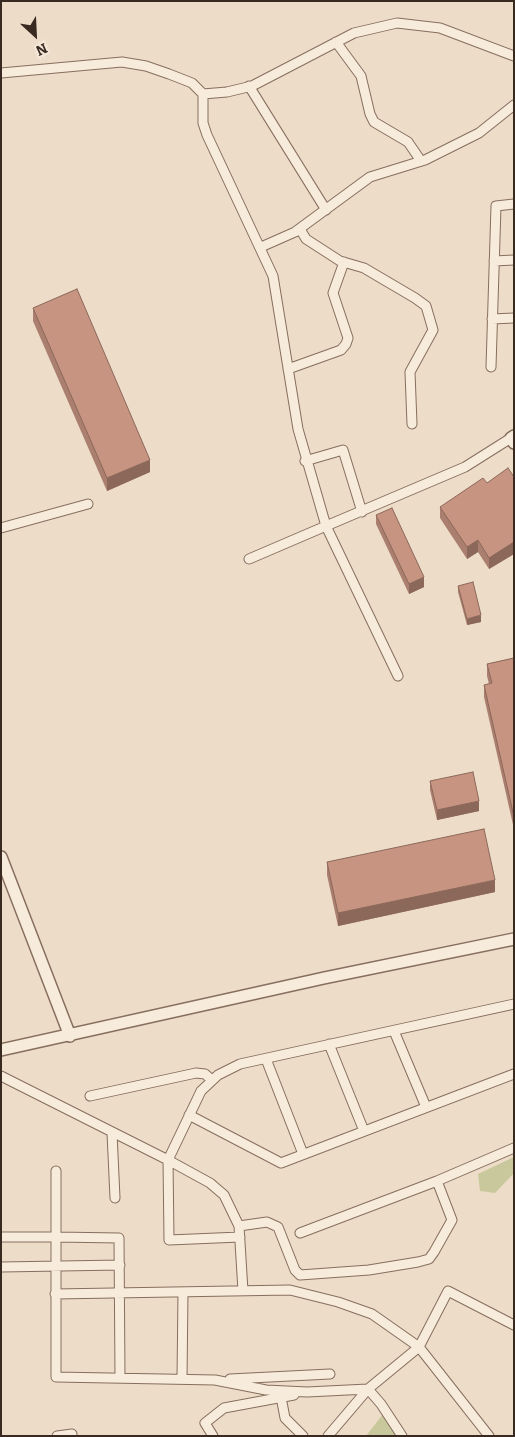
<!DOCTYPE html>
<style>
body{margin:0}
#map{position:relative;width:515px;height:1437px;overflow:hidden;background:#ecdcc8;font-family:Bitter,serif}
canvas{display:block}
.frame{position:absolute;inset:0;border:2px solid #382921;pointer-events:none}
.north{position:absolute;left:10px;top:10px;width:50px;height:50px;-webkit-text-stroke:4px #f4e7d8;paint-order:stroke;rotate:155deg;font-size:14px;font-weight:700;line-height:20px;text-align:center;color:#382921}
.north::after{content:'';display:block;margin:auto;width:18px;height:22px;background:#382921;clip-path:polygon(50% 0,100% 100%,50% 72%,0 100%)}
</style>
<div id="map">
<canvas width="515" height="1437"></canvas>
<div class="frame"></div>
<div class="north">N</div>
</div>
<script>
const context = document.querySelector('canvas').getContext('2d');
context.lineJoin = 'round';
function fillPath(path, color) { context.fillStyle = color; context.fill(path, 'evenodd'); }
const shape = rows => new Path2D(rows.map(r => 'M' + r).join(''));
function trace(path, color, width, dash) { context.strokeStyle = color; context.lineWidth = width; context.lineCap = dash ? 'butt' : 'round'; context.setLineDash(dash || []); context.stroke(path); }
const green = shape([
 [514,1157,514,1173,495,1193,480,1191,478,1174],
 [383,1414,397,1436,366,1436]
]);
const minor = shape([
 [336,42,361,76,370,114,374,122,408,142,421,161],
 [1,73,122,62,146,66,169,74,192,83,203,94,203,123,207,135,273,276,298,429,326,526,465,467,511,438],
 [249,86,326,210],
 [203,94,227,92,252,86,354,33,397,23,440,28,514,56],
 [300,229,306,239,340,261,364,268,415,298,426,306,433,330,410,372,412,424],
 [261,247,295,232,370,177,425,160,479,133,514,105],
 [494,261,514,260],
 [492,319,514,318],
 [491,367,496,206,514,204],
 [288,369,341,350,346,344,348,338,333,293,344,262],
 [305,461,343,450,362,512],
 [1,528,88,504],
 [249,559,326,526,398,676],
 [394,1031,426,1107],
 [329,1044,364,1131],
 [266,1059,303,1154],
 [1,1076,168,1160,210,1183,224,1195,239,1226,243,1291],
 [90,1096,196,1073,205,1074,212,1080],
 [189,1115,281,1163,514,1074],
 [112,1133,115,1198],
 [56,1171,56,1237,119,1238,120,1377],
 [239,1226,267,1222,278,1227,295,1270,300,1275,369,1270,418,1262,429,1259,434,1252,452,1220,437,1181],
 [300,1233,437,1181,514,1148],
 [1,1237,56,1237,56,1377,215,1380,266,1390,307,1392,368,1389],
 [240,1237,169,1240,168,1160,201,1091,218,1075,240,1064,514,1004],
 [1,1267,120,1265],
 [55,1294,290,1290,338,1302,372,1314,419,1347,489,1436],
 [182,1379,183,1292],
 [230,1379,330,1374],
 [368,1389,381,1404,402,1436],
 [281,1397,285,1418,303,1436],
 [57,1436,72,1434],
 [213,1436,205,1423,224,1408,294,1395],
 [328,1436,368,1389,419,1347,448,1291,514,1325]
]);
const tertiary = shape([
 [514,436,511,438,514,443],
 [1,857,70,1036],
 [1,1050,324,978,514,939]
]);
const wall = shape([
 [33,308,150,472,107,491,33,321],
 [514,477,514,554,489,569,478,552,467,559,440,518,440,507,487,483],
 [376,515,424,587,409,594,376,524],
 [458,586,481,622,467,625,458,592],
 [514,658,514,829,484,697,484,685,489,684,487,676,487,664],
 [430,781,479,811,437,820,430,790],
 [327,862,495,892,338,926,327,875]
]);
const shadedWall = shape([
 [150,460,150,472,107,491,107,478],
 [478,540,478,552,467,559,467,547],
 [514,542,514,554,489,569,489,558],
 [424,577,424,587,409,594,409,584],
 [481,615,481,622,467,625,467,619],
 [479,801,479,811,437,820,437,810],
 [495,880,495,892,338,926,338,913]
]);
const building = shape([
 [77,289,150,460,107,478,33,308,77,289],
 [508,468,514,477,514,542,489,558,478,540,467,547,440,507,483,478,487,483,508,468],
 [392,508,424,577,409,584,376,515,392,508],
 [473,582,481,615,467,619,458,586,473,582],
 [514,658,514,817,484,685,492,683,487,664,514,658],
 [473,772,479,801,437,810,430,781,473,772],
 [484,829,495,880,338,913,327,862,484,829]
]);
fillPath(green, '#c9c89d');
trace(minor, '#876e5e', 11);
trace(tertiary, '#876e5e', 14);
trace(minor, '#f7ebdb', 9);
trace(tertiary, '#f7ebdb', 11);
fillPath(wall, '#ab7f6f');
fillPath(shadedWall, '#8b685a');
fillPath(building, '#c79481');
trace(building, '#8b685a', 1);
</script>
